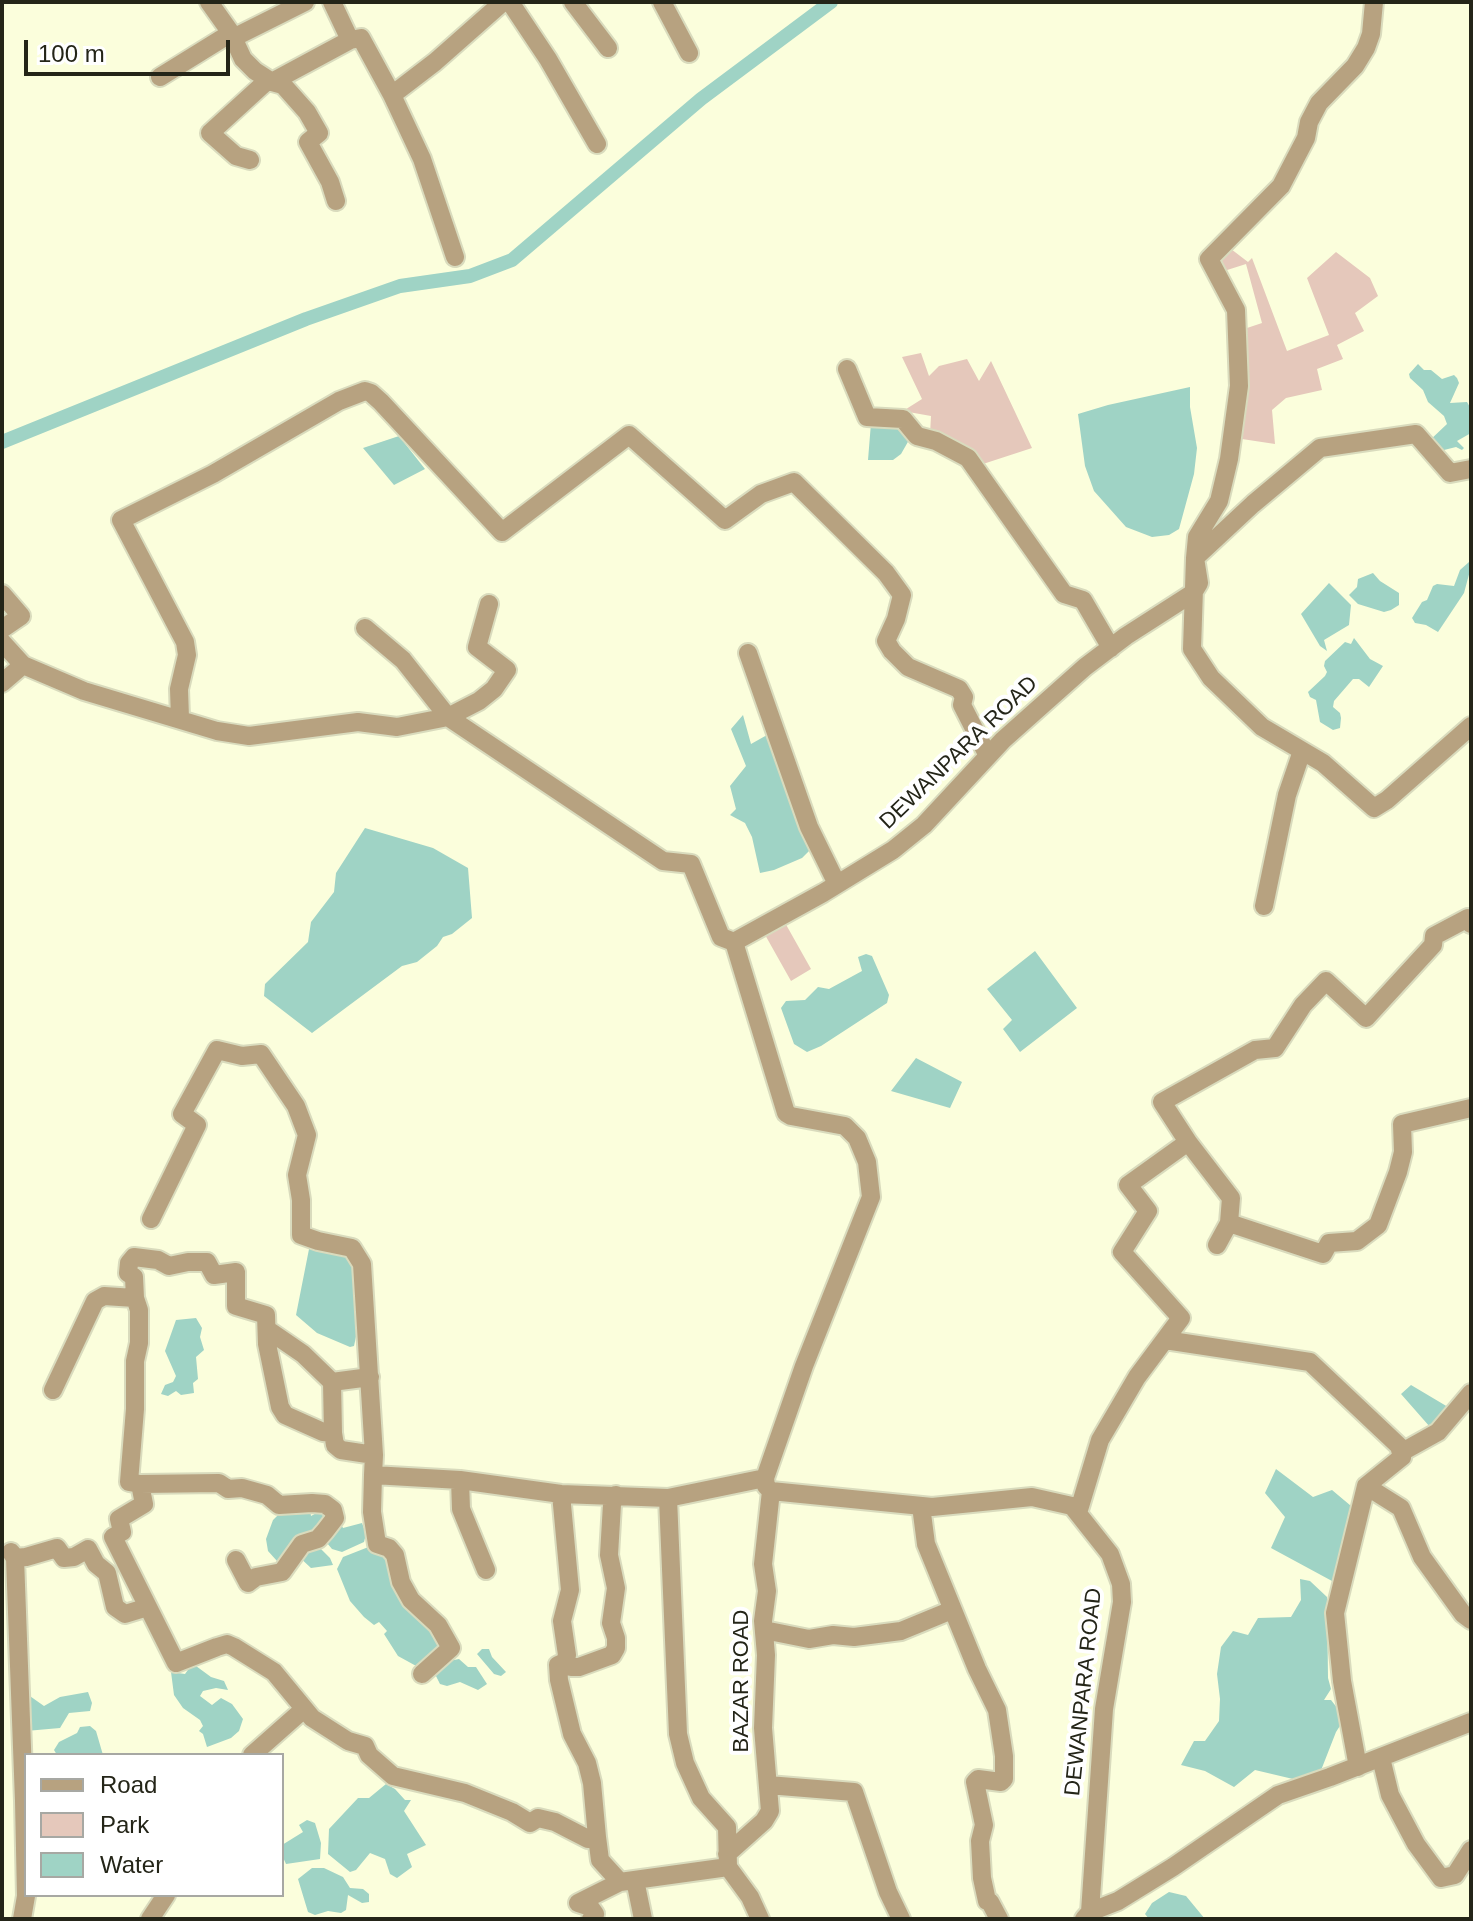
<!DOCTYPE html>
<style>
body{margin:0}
#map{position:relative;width:1473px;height:1921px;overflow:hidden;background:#fbfedc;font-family:Helvetica,sans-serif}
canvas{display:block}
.frame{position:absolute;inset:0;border:4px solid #242518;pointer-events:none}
.legend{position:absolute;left:24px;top:1753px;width:260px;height:144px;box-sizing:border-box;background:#fff;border:2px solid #a7a8a3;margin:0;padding:10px 14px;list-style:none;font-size:24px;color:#242518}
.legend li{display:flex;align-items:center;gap:16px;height:40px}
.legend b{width:40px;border:2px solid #a7a8a3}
.scale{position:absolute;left:24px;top:40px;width:206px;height:36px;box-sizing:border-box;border:4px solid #242518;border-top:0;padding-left:10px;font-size:24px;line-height:28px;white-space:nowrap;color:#242518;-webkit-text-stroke:6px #fff;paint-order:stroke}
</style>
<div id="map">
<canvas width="1473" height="1921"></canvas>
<div class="frame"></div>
<ul class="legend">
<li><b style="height:10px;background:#b7a280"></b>Road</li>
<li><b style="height:22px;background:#e5c8bb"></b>Park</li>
<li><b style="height:22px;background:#9fd3c5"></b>Water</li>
</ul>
<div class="scale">100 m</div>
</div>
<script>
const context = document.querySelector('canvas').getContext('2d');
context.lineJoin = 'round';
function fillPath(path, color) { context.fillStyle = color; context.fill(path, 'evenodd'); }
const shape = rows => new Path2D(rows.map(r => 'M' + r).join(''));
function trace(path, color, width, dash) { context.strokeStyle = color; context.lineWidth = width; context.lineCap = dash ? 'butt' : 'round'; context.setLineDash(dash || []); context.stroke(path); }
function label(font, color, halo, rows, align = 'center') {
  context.font = font + ' Helvetica,sans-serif'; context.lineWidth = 8; context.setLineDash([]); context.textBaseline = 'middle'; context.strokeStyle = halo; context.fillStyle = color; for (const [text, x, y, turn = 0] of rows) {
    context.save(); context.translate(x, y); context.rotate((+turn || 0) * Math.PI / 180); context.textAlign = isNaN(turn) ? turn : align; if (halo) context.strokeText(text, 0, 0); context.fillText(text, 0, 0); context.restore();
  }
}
const green = shape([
 [1231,249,1248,262,1252,258,1287,351,1329,335,1307,278,1336,252,1370,278,1378,296,1355,313,1364,331,1337,345,1343,359,1317,369,1322,390,1286,398,1272,410,1275,444,1242,439,1249,388,1247,328,1262,323,1246,264,1224,271,1219,260],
 [921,353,929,376,939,366,967,359,979,381,991,361,1032,448,983,464,930,434,931,416,903,411,922,399,902,357],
 [784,921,811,969,791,981,764,933]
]);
const water = shape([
 [1418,364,1424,370,1431,370,1442,379,1454,375,1457,378,1459,383,1450,403,1467,402,1471,409,1471,433,1457,441,1464,448,1462,450,1456,447,1440,451,1428,442,1447,424,1444,416,1428,402,1423,390,1410,378,1409,374],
 [1190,387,1190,407,1197,448,1194,474,1179,529,1169,535,1152,537,1126,527,1094,491,1085,466,1078,414,1108,405],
 [871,423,900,425,908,431,909,440,901,454,893,460,868,460],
 [399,436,425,469,394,485,363,448],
 [1469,562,1471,567,1464,593,1438,632,1426,625,1415,623,1412,618,1422,602,1427,600,1433,586,1437,584,1454,586,1460,570],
 [1373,573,1380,581,1399,593,1399,605,1391,610,1384,612,1358,604,1349,595,1357,587,1358,579],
 [1329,583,1351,605,1349,625,1324,640,1327,651,1320,646,1301,614],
 [1354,638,1370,659,1383,666,1369,687,1359,679,1353,679,1334,701,1333,707,1340,713,1341,718,1340,728,1333,730,1320,722,1316,700,1310,697,1308,692,1325,676,1327,672,1324,666,1325,661,1345,642,1351,644],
 [743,715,751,744,767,735,812,848,802,858,774,870,760,873,752,837,745,823,730,815,736,809,730,786,746,766,731,729],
 [365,828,433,848,468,868,472,918,452,934,443,937,437,946,417,962,402,966,312,1033,264,996,265,984,308,942,311,922,334,892,336,873],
 [1035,951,1077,1008,1020,1052,1003,1029,1012,1020,987,989],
 [866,954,872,956,889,995,887,1003,821,1046,807,1052,794,1044,781,1008,786,1001,805,1000,818,987,829,989,862,971,858,957],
 [916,1058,962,1082,950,1108,891,1091],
 [310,1244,345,1252,355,1267,357,1332,354,1346,350,1347,317,1333,296,1315],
 [196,1318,202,1328,200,1337,204,1350,196,1357,198,1379,193,1383,194,1393,181,1395,176,1391,168,1396,161,1394,165,1385,173,1382,176,1376,165,1351,176,1320],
 [1411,1385,1448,1407,1430,1427,1401,1394],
 [1276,1469,1313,1497,1332,1490,1357,1511,1332,1581,1271,1548,1285,1517,1265,1493],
 [310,1509,311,1516,322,1510,330,1516,289,1560,277,1561,268,1551,266,1539,273,1520,279,1514,290,1511],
 [340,1522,343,1528,362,1523,366,1534,364,1542,342,1552,332,1549,327,1543,327,1531],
 [317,1545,330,1558,333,1565,311,1568,297,1555],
 [371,1546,384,1549,416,1609,445,1650,418,1667,398,1656,384,1634,387,1631,379,1622,374,1625,364,1617,350,1601,337,1569,343,1557],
 [1300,1579,1310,1581,1327,1597,1328,1678,1331,1689,1324,1700,1331,1700,1345,1718,1336,1732,1318,1778,1293,1779,1255,1770,1234,1787,1205,1771,1181,1765,1194,1741,1205,1741,1219,1721,1220,1699,1217,1674,1221,1647,1233,1631,1248,1635,1258,1618,1291,1617,1301,1600],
 [482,1649,489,1649,492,1657,506,1672,501,1676,494,1674,477,1654],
 [451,1655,454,1660,459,1659,468,1667,476,1667,487,1684,478,1690,460,1682,447,1686,440,1684,434,1672],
 [196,1666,211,1677,224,1681,228,1690,216,1688,203,1691,200,1696,212,1705,221,1698,232,1704,243,1719,239,1731,231,1738,207,1747,203,1734,199,1731,203,1726,200,1720,183,1708,174,1695,171,1672,185,1674,190,1667],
 [88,1692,92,1703,90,1711,69,1713,60,1728,26,1731,27,1694,44,1706,60,1697],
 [90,1726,96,1731,103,1755,57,1755,54,1750,59,1742,77,1733,80,1727],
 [386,1784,395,1789,405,1800,411,1800,404,1811,426,1845,407,1854,412,1867,397,1878,390,1874,385,1859,370,1853,356,1870,350,1872,328,1854,329,1829,358,1798,369,1798],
 [307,1820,315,1823,321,1843,320,1859,286,1864,282,1855,282,1845,303,1832,299,1825],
 [312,1868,324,1868,343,1877,350,1888,363,1889,369,1894,369,1902,362,1903,348,1895,346,1910,341,1913,328,1911,315,1915,308,1912,298,1879],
 [1169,1892,1186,1896,1205,1919,1149,1919,1145,1914,1152,1903]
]);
const canal = shape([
 [2,442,306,319,400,286,470,276,512,260,701,99,831,2]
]);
const minor = shape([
 [209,2,231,33,243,59,255,71,272,82,283,85,307,112,319,133,308,142,330,182,336,201],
 [510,2,548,59,597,144],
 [573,2,608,48],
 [662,2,689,53],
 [233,38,305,2],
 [350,40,361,38,392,95,422,159,455,257],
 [160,77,231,33],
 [272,82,350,40,332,2],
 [392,95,435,62,503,2],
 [250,160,236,156,210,133,268,80],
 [847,369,867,417,903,419,917,436,936,441,968,458,1064,594,1083,600,1111,648],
 [1471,469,1450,473,1416,434,1320,448,1253,504,1195,558,1192,649,1211,678,1262,727,1323,763,1374,808,1387,800,1471,726],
 [2,594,21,616,2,629],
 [365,628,403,660,448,717,479,701,494,689,507,670,477,647,489,604],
 [2,642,23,665],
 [748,653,809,827,837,884],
 [2,683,23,665,84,691,217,731,249,736,358,722,397,727,448,717,663,861,691,864,721,937,734,942],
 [180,718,179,689,187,655,185,642,121,520,213,474,339,401,365,391,371,393,381,402,502,532,629,435,725,520,761,494,794,482,886,573,902,595,896,619,886,641,892,651,908,667,959,689,964,697,962,705,988,756],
 [1264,906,1287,795,1302,751,1311,756],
 [1188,1142,1162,1102,1255,1050,1275,1048,1303,1005,1326,981,1366,1018,1433,945,1434,936,1468,918,1471,924],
 [151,1219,197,1125,182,1114,217,1050,242,1056,261,1054,296,1106,307,1135,297,1175,301,1200,301,1235,318,1241,352,1248,362,1264,374,1455],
 [1229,1223,1323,1254,1329,1243,1357,1241,1378,1225,1398,1172,1403,1152,1402,1124,1471,1108],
 [268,1330,303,1354,332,1382,333,1433],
 [1165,1340,1310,1362,1399,1446,1402,1457,1366,1486,1401,1508,1422,1557,1463,1614,1471,1620],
 [332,1382,370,1377],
 [53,1390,95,1301,104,1296,135,1298],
 [1402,1452,1438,1432,1471,1393],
 [373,1475,372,1512,377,1544,389,1548,395,1555,401,1582,411,1600,438,1625,451,1648,422,1674],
 [460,1480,461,1509,486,1570],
 [140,1484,144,1504,119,1519,122,1532,113,1537,176,1663,217,1647,227,1644,234,1647,274,1672,312,1718,348,1741,365,1746,369,1755,393,1776,465,1793,512,1812,530,1823,538,1818,555,1822,588,1839,597,1837,592,1783,587,1763,572,1734,559,1680,558,1665,565,1662,567,1655,562,1621,570,1590,561,1494],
 [668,1498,678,1734,685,1763,701,1798,727,1827,728,1867,750,1897,760,1919],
 [921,1506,926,1544,977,1669,997,1710,1004,1756,1004,1779,1001,1782,978,1779,975,1782,984,1825,980,1841,982,1878,987,1901,990,1902,999,1919],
 [1078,1513,1100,1440,1137,1377,1181,1318,1122,1252,1148,1211,1128,1185,1188,1142,1231,1198,1229,1223,1217,1245],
 [11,1552,15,1558,24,1801,26,1896,22,1919],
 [15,1558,26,1557,57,1548,64,1558,74,1557,88,1549,96,1564,107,1573,115,1607,125,1614,148,1607],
 [236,1560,248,1583,256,1577,282,1572,302,1544,318,1539,325,1531,335,1518,333,1510,325,1504,312,1503,279,1505,267,1495,242,1488,228,1489,219,1483,140,1484,129,1482,135,1409,135,1361,139,1343,139,1310,135,1298,134,1277,128,1273,129,1263,134,1257,158,1260,169,1266,188,1262,207,1262,214,1275,236,1272,236,1306,266,1315,267,1344,280,1407,285,1415,323,1432,333,1433,335,1445,341,1450,374,1455,373,1475,460,1480,561,1494,668,1498,765,1478],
 [764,1630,809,1639,833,1635,854,1637,901,1631,952,1610],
 [565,1662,571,1667,579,1667,612,1655,616,1648,616,1638,611,1623,616,1588,609,1555,612,1504,616,1495],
 [252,1755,304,1709],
 [1381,1758,1390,1795,1416,1844,1441,1878,1455,1875,1471,1850],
 [1358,1767,1342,1681,1335,1613,1366,1486],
 [768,1785,854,1792,888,1892,901,1919],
 [597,1837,600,1860,620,1882],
 [727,1854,764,1821,770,1811,763,1728,766,1655,763,1621,767,1591,763,1564,771,1491],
 [635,1880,643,1919],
 [1090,1912,1118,1901,1173,1867,1278,1795,1330,1777,1471,1722],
 [150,1919,166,1895],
 [591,1919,595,1914,590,1907,578,1903,620,1882,728,1867],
 [1084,1919,1090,1912,1104,1709,1122,1602,1121,1584,1110,1554,1072,1506,1032,1497,932,1507,771,1491,766,1486,765,1478,804,1366,871,1197,867,1162,857,1138,845,1126,791,1116,786,1113,734,942,823,893,893,850,924,825,1003,740,1085,667,1126,636,1193,593,1199,583,1195,558,1197,537,1219,501,1229,459,1239,386,1236,310,1209,259,1281,186,1306,138,1309,122,1319,103,1355,66,1366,48,1371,34,1374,2]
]);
const streetNames = [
 ["DEWANPARA ROAD",959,753,-44],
 ["BAZAR ROAD",742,1681,-90],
 ["DEWANPARA ROAD",1084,1692,-84]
];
fillPath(green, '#e5c8bb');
fillPath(water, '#9fd3c5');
trace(canal, '#9fd3c5', 14);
trace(minor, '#d9dbbd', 22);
trace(minor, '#b7a280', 18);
label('22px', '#242518', '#fff', streetNames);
</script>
